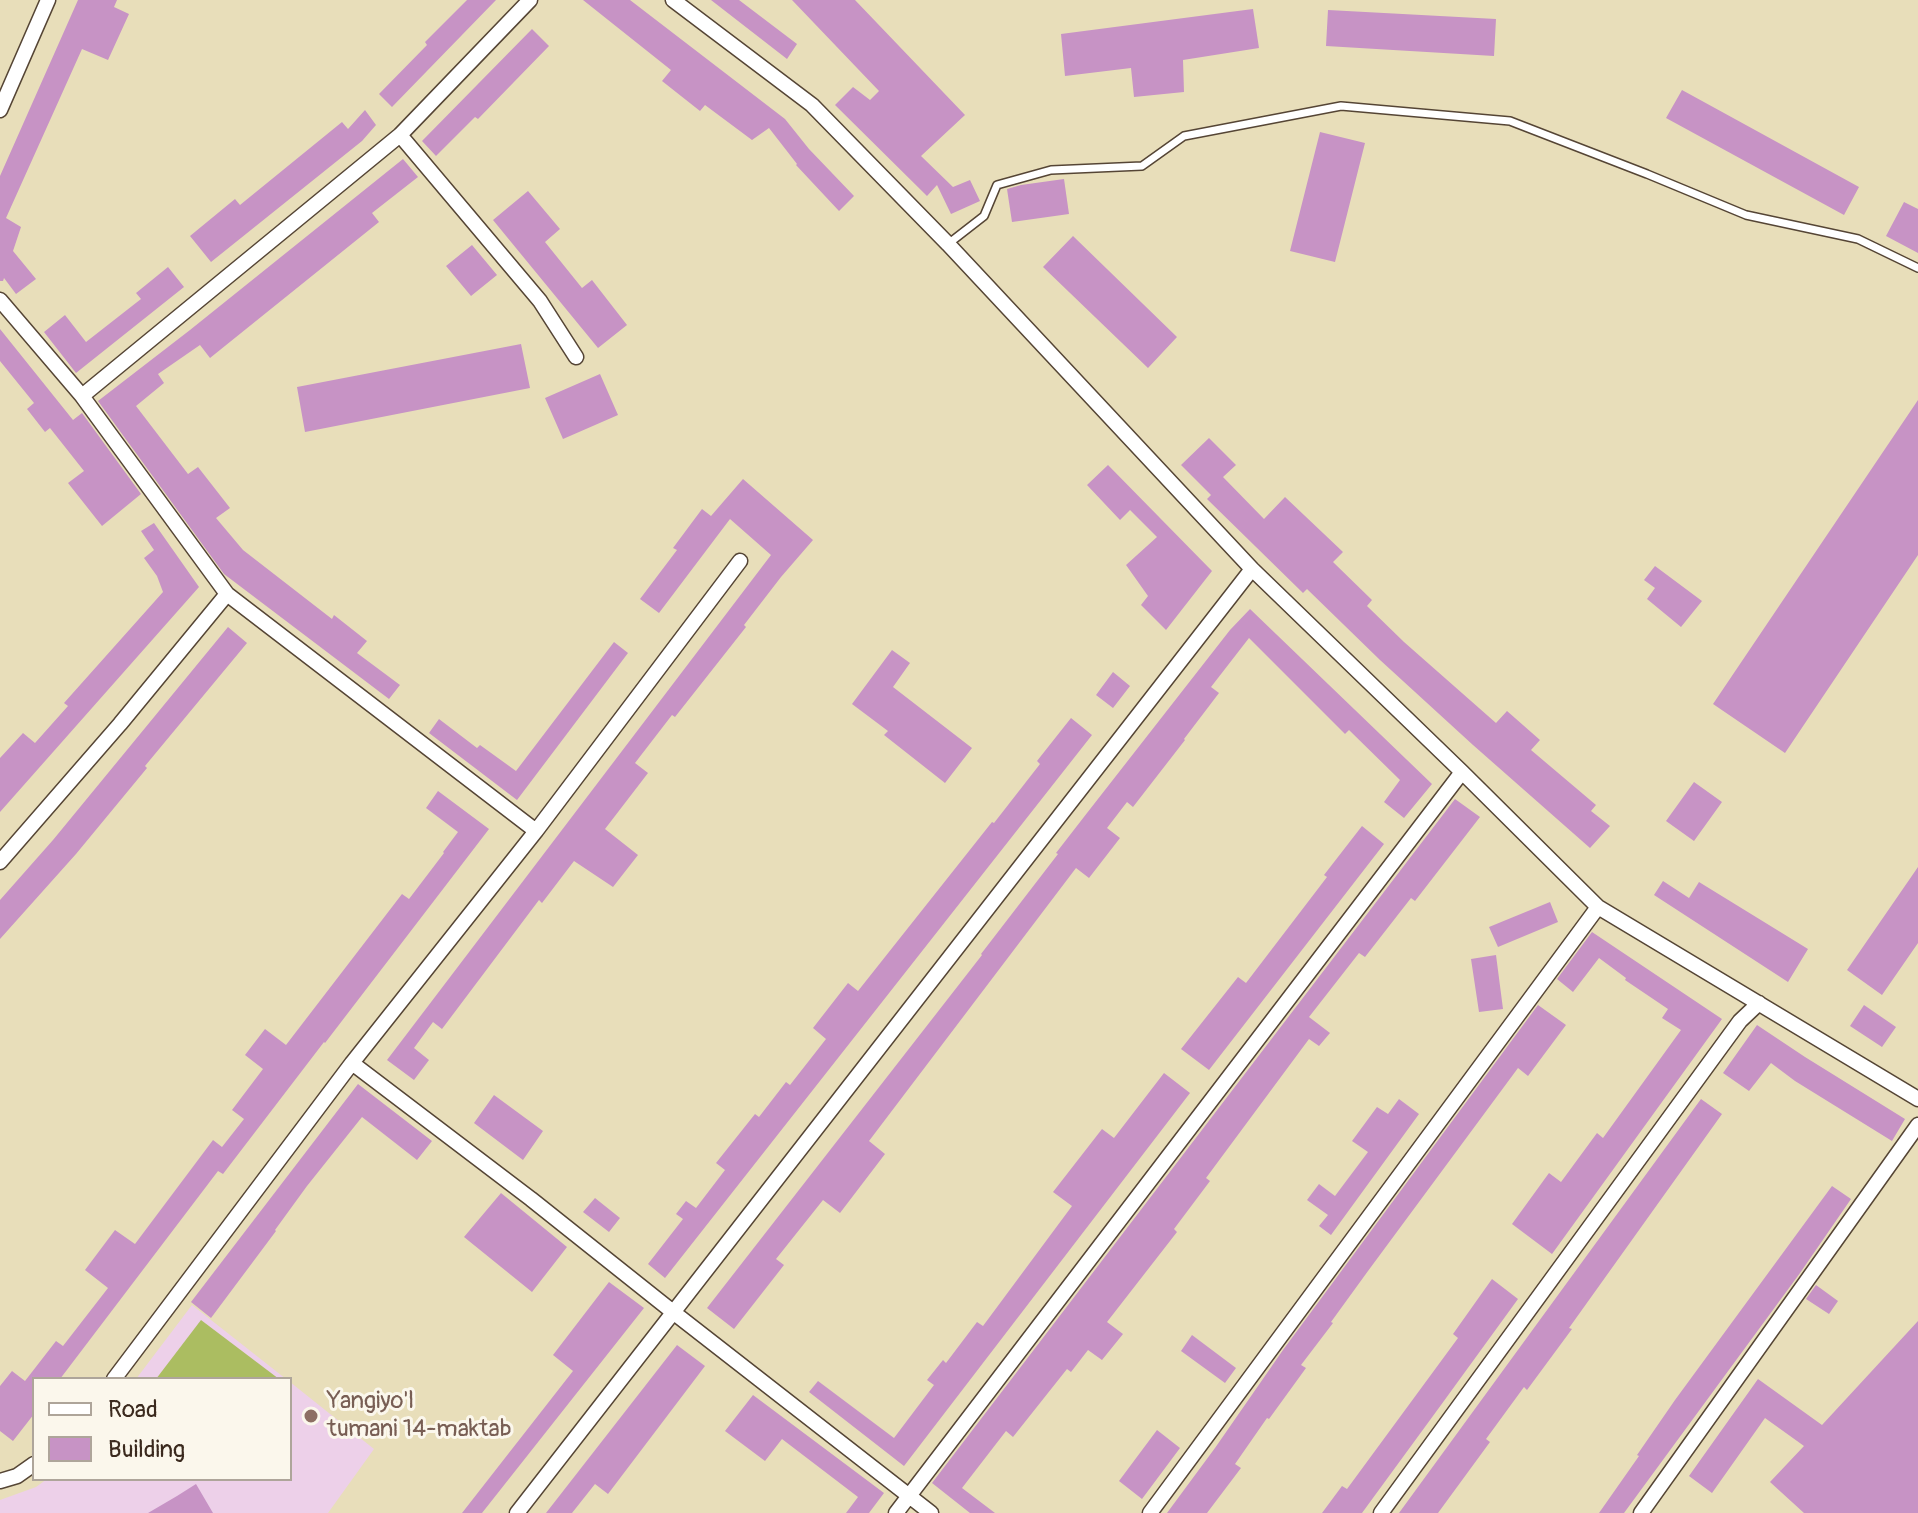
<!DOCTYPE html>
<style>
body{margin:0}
#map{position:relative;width:1918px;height:1513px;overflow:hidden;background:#e8deba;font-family:Pangolin,sans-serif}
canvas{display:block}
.legend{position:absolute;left:32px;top:1377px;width:260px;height:104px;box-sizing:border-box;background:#fbf7ec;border:2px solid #aea59a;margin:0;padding:10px 14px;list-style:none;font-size:24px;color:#3b2a1e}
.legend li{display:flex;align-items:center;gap:16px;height:40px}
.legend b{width:40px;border:2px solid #aea59a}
</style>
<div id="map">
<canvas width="1918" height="1513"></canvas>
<ul class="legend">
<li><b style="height:10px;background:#fff"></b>Road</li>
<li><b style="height:22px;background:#c793c5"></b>Building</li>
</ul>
</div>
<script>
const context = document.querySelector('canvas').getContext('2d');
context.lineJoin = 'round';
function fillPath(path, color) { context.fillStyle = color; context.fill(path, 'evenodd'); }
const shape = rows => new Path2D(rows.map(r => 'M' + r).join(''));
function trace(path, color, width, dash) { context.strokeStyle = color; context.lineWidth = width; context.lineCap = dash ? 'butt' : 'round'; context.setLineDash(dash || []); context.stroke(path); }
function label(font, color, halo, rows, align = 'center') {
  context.font = font + ' Pangolin,sans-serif'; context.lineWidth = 6; context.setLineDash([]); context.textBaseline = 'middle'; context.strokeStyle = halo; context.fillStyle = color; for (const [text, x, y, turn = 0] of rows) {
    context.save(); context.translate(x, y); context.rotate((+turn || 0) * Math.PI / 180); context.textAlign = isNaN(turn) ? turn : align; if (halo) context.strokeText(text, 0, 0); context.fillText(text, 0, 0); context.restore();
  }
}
const built = shape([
 [192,1305,286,1379,136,1379],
 [290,1382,374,1449,328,1513,0,1513,0,1500,36,1487,47,1479,290,1479]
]);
const green = shape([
 [201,1320,279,1379,156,1379]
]);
const building = shape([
 [78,0,117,0,114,7,129,14,108,60,82,49,6,218,21,227,13,251,36,279,16,294,4,278,3,281,0,281,0,176],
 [467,0,496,0,392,107,379,94,427,45,425,42],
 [583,0,630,0,785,119,809,149,854,196,839,211,796,165,797,164,769,128,752,140,705,105,700,111,662,81,671,70],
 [711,0,739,0,797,44,787,59],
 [792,0,855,0,965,115,921,156,953,187,970,180,980,201,951,214,937,185,927,196,835,105,853,87,870,100,879,91],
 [1253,9,1259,48,1183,60,1184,92,1134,97,1131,68,1065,76,1061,34],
 [1328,10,1496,19,1494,56,1326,46],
 [532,29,549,46,478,119,475,117,436,156,422,141],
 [1682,90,1859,187,1844,215,1666,118],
 [365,110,376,125,362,141,211,262,190,236,235,199,240,205,342,122,348,129],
 [1320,132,1365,143,1335,262,1290,251],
 [403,159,418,177,372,213,379,222,210,358,200,345,158,374,164,383,136,406,188,474,198,467,230,508,216,518,243,550,332,619,334,615,367,641,357,653,400,685,389,699,224,574,98,401,190,330],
 [1064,179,1069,214,1012,222,1007,189,1021,185],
 [528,191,560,229,545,242,582,288,592,280,627,325,598,348,493,220],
 [1904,202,1918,209,1918,253,1886,236],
 [1073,236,1177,337,1148,368,1043,267],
 [472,245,497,275,471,296,446,266],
 [168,267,184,287,76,373,44,332,65,315,86,342,141,299,136,293],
 [0,329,73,420,82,413,141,494,102,526,68,483,84,471,50,428,45,432,27,409,34,403,0,361],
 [521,344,530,388,305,432,297,387],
 [600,374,618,415,563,439,545,398],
 [1918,400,1918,555,1785,753,1713,704],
 [1209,438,1236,465,1223,477,1264,519,1285,497,1343,552,1333,562,1372,600,1367,606,1404,642,1496,723,1507,711,1540,740,1531,750,1596,805,1591,811,1610,826,1590,848,1473,745,1380,660,1307,589,1303,593,1207,499,1211,495,1181,465],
 [1108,465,1212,571,1166,630,1141,605,1148,596,1126,565,1157,537,1130,510,1120,520,1087,485],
 [743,479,813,540,781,577,744,625,746,627,675,717,672,715,635,763,648,773,605,829,638,855,613,887,574,861,542,903,539,900,442,1029,433,1022,414,1048,429,1060,414,1080,387,1060,771,555,730,519,659,613,640,599,677,550,673,548,702,509,711,516],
 [154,523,199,587,0,812,0,758,23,733,35,743,68,706,64,703,163,592,157,576,144,558,154,550,141,531],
 [1655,566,1702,601,1681,627,1647,599,1655,588,1644,580],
 [1250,609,1432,784,1404,818,1384,802,1400,780,1349,730,1345,734,1249,638,1211,687,1219,693,1184,739,1185,740,1133,807,1127,802,1107,828,1120,838,1089,878,1076,868,869,1141,885,1154,840,1213,823,1200,776,1259,784,1265,734,1329,707,1308,982,955,981,954,1058,854,1056,853,1087,813,1230,630],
 [228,627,247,643,145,766,147,768,76,854,0,939,0,900,53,840],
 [614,642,628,653,517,800,429,733,439,719,477,748,480,745,516,771],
 [892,650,910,663,893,687,972,748,945,783,884,735,888,731,852,704],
 [1113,672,1130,686,1113,708,1096,695],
 [1071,718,1092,735,665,1278,648,1264,683,1219,676,1214,686,1201,696,1208,725,1170,716,1163,755,1114,759,1117,786,1082,790,1085,826,1039,813,1028,848,983,858,991,992,822,994,823,1040,764,1037,761],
 [1694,782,1722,802,1694,841,1666,821],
 [438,791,489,829,325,1043,324,1042,223,1174,218,1171,60,1379,34,1379,34,1414,13,1441,0,1431,0,1386,12,1371,25,1381,56,1341,63,1346,108,1288,85,1270,115,1230,135,1244,213,1140,222,1147,244,1119,232,1110,263,1069,245,1055,265,1029,286,1045,402,894,409,899,444,853,443,852,458,832,426,808],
 [1455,799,1480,817,1415,901,1411,898,1365,957,1359,953,1309,1017,1330,1033,1319,1046,1309,1039,1206,1178,1210,1181,1174,1229,1177,1232,1107,1322,1123,1334,1102,1360,1088,1350,1071,1372,1067,1369,1013,1437,1006,1431,962,1488,995,1513,970,1513,932,1483],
 [1362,826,1384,844,1209,1070,1181,1049,1238,977,1246,983,1327,877,1324,875],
 [1918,867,1918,943,1882,995,1847,970],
 [1663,881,1689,898,1699,882,1808,949,1788,982,1654,895],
 [1550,902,1558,922,1498,947,1489,927],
 [1592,932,1722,1019,1552,1254,1512,1224,1549,1173,1561,1182,1597,1133,1603,1138,1681,1030,1662,1018,1668,1009,1625,980,1626,978,1599,958,1573,992,1557,979],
 [1496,955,1503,1009,1479,1012,1471,959],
 [1538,1005,1566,1025,1528,1076,1518,1068,1368,1271,1331,1322,1333,1323,1301,1365,1306,1368,1269,1419,1267,1418,1235,1464,1241,1468,1207,1513,1167,1513,1215,1448,1283,1350],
 [1864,1005,1896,1027,1882,1047,1850,1026],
 [1757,1025,1805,1057,1905,1119,1892,1141,1795,1081,1771,1063,1749,1091,1723,1073],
 [1164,1073,1190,1093,904,1466,809,1392,818,1381,894,1438,934,1385,927,1380,943,1360,946,1363,977,1322,983,1326,1072,1206,1053,1192,1102,1129,1114,1138],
 [358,1084,432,1141,417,1160,362,1117,307,1186,275,1230,276,1231,211,1318,191,1302],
 [494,1095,543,1131,523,1160,474,1123],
 [1399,1099,1419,1114,1331,1235,1319,1226,1328,1215,1307,1200,1319,1184,1335,1196,1368,1152,1352,1141,1377,1107,1388,1114],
 [1701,1099,1722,1114,1569,1328,1572,1329,1527,1390,1524,1387,1486,1439,1490,1442,1438,1513,1399,1513],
 [1832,1186,1851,1199,1800,1273,1624,1513,1599,1513,1639,1456,1637,1455,1675,1400],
 [501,1193,567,1247,532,1292,464,1237],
 [595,1198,620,1218,609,1232,583,1212],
 [1492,1279,1518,1299,1441,1405,1362,1513,1322,1513,1342,1486,1347,1489,1458,1338,1453,1334],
 [609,1282,644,1308,482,1513,462,1513,573,1371,553,1355],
 [1816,1285,1838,1301,1829,1314,1806,1299],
 [1918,1321,1918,1513,1804,1513,1770,1482,1804,1446,1765,1418,1712,1493,1689,1476,1758,1379,1822,1425],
 [1192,1335,1236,1368,1225,1383,1181,1351],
 [677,1345,705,1366,608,1494,595,1484,572,1513,546,1513],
 [753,1395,884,1493,869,1513,846,1513,858,1497,782,1439,765,1461,725,1431],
 [1157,1430,1180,1448,1142,1499,1119,1481],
 [196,1484,213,1513,148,1513,177,1496]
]);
const lane = shape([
 [948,244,984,216,997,185,1051,170,1142,166,1184,136,1341,106,1510,121,1647,174,1746,215,1858,239,1918,268]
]);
const street = shape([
 [673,0,812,105,948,244,1252,569,1462,772,1598,907,1918,1099],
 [0,110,48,0],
 [400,135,540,301,576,357],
 [0,300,82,396,227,594,536,831],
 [82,396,400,135,530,0],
 [0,862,120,724,227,594],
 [352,1063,531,1199,673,1312,931,1513],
 [114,1379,352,1063,536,831,740,561],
 [0,1481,17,1476,34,1464],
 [517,1513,1252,569],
 [896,1513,1462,772],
 [1150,1513,1598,907],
 [1381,1513,1740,1021,1759,1003],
 [1641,1513,1918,1125]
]);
const markers = [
 [311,1416,8,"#8d6e63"]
];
const educationNames = [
 ["Yangiyo'l",327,1402],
 ["tumani 14-maktab",327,1430]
];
fillPath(built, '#edd0e9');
fillPath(green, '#abbd61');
fillPath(building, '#c793c5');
trace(lane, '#554535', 10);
trace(street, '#554535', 17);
trace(lane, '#fff', 7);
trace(street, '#fff', 14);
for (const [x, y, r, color] of markers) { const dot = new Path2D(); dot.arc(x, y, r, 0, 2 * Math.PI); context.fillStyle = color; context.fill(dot); trace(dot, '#fbf7ec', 3); }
label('24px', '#785e54', '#fbf7ec', educationNames, 'left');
</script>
